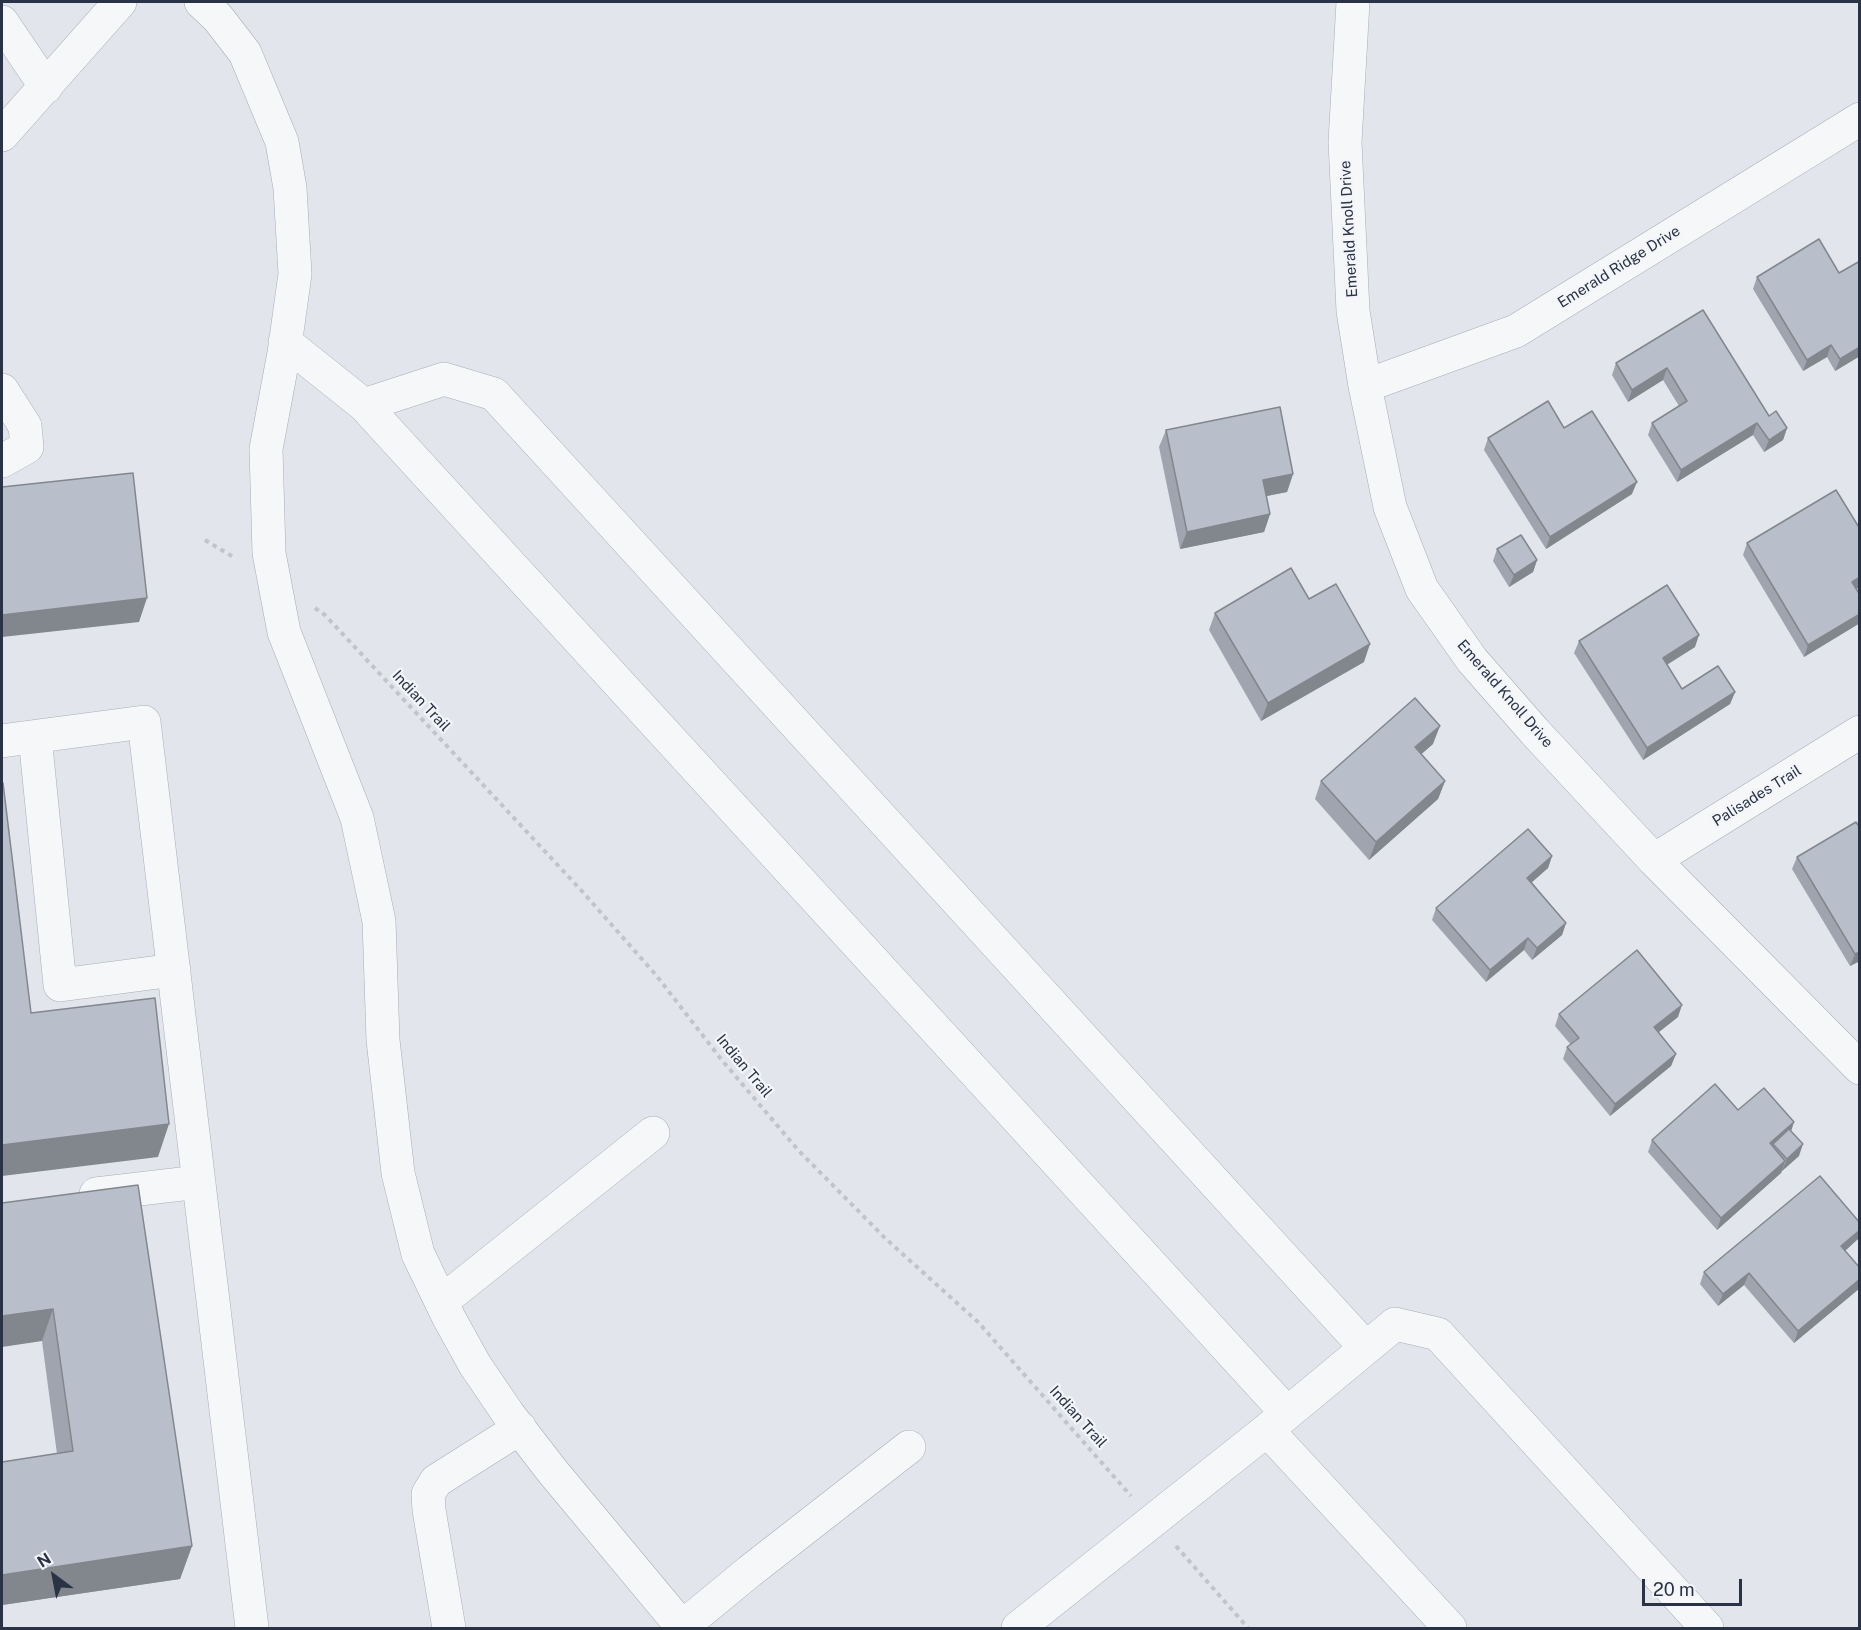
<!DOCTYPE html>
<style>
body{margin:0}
#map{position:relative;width:1861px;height:1630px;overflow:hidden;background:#e2e6ec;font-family:"Public Sans",sans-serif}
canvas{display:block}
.frame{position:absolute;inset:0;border:3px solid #293345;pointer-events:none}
.north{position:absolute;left:24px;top:1546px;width:60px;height:60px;-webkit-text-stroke:4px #f3f5f9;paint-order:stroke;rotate:328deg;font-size:16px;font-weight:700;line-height:24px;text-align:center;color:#293345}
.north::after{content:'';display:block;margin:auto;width:21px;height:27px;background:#293345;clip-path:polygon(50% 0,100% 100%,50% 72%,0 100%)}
.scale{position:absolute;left:1642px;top:1579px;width:100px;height:27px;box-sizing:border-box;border:3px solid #293345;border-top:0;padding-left:8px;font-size:18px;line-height:21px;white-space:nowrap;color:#293345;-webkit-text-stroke:4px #f3f5f9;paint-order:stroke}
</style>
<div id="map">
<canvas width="1861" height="1630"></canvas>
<div class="frame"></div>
<div class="north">N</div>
<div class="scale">20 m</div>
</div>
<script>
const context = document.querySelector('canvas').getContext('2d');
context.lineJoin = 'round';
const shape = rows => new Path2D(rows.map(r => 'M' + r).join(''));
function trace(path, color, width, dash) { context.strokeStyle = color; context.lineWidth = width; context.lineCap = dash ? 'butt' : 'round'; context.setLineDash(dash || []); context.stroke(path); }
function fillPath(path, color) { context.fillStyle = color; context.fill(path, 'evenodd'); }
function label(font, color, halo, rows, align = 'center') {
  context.font = font + ' "Public Sans",sans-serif'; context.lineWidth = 4.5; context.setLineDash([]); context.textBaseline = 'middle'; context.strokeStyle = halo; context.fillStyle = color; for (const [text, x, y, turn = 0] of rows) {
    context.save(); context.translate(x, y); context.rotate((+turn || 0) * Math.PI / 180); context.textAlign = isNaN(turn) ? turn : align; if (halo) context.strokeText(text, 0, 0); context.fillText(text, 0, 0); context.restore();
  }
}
const path = shape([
 [205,540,235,558],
 [315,608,325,615,580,889,656,975,721,1059,798,1150,886,1239,978,1322,1131,1496],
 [1176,1546,1248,1628]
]);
const minor = shape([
 [201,2,218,18,245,53,282,142,290,188,295,274,284,353,266,449,269,553,284,632,357,818,379,921,383,1040,398,1173,418,1254,449,1318,475,1365,509,1415,553,1472,683,1628],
 [1353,2,1345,142,1353,311,1365,386,1390,507,1422,589,1472,660,1535,732,1654,860,1860,1068],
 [2,22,46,87],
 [2,135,120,2],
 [285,342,364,405,444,379,494,394,1366,1348],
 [1365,386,1516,331,1860,119],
 [2,390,25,426,27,447,2,461],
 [364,405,1287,1413],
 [35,737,60,985,174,970],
 [2,741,144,722,252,1628],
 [1654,860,1860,732],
 [96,1194,199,1182],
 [441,1302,653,1133],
 [1267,1430,1395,1324,1438,1334,1707,1628],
 [682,1627,750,1571,909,1447],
 [449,1628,429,1510,428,1494,436,1481,520,1428],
 [1018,1628,1267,1430,1450,1628]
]);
const wall = shape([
 [1860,261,1860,356,1835,371,1827,357,1803,371,1753,289,1757,277,1839,273],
 [1703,310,1769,416,1787,428,1783,440,1764,452,1753,435,1677,482,1648,435,1652,423,1679,406,1663,380,1628,402,1612,375,1616,363],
 [1564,428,1632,494,1546,549,1484,450,1488,438],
 [1166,430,1293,474,1287,492,1266,496,1270,514,1264,532,1180,549,1159,447],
 [1747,543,1860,587,1856,589,1860,595,1860,623,1804,657,1743,555],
 [1497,549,1537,560,1533,572,1509,587,1493,561],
 [1309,599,1364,662,1261,721,1209,630,1215,613],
 [1579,641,1695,647,1667,665,1682,689,1735,692,1730,704,1643,760,1574,653],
 [1433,744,1421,754,1445,781,1438,799,1369,860,1315,799,1321,781],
 [1860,828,1860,961,1850,966,1792,869,1797,857],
 [1552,856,1548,868,1532,882,1566,923,1562,935,1532,960,1524,950,1486,982,1432,920,1436,908],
 [1559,1014,1678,1017,1659,1032,1676,1054,1671,1066,1610,1116,1563,1059,1567,1047,1571,1045,1555,1026],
 [1738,1110,1794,1122,1791,1131,1799,1156,1782,1171,1781,1173,1717,1230,1648,1152,1652,1140],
 [2,1203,192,1546,180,1579,2,1605,2,1462,57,1454,42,1341],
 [1860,1223,1860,1236,1858,1239,1845,1251,1860,1268,1860,1288,1794,1343,1744,1285,1718,1306,1700,1284,1704,1272]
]);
const shadedWall = shape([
 [1831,345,1827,357,1803,371,1807,360],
 [1860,347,1860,356,1835,371,1840,359],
 [1667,368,1663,380,1628,402,1632,390],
 [1757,423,1753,435,1677,482,1681,470],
 [1787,428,1783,440,1764,452,1769,440],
 [1293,474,1287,492,1257,498,1263,480],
 [1637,482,1632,494,1546,549,1550,537],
 [1270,514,1264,532,1180,549,1187,532],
 [1537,560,1533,572,1509,587,1514,575],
 [1860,577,1860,587,1847,594,1852,582],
 [147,598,139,622,2,637,2,615],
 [1860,614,1860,623,1804,657,1808,645],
 [1699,635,1695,647,1658,670,1663,658],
 [1370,644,1364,662,1261,721,1268,703],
 [1735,692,1730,704,1643,760,1647,748],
 [1440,726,1433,744,1409,765,1415,747],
 [1445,781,1438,799,1369,860,1376,842],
 [1552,856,1548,868,1523,890,1527,878],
 [1566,923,1562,935,1532,960,1537,948],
 [1528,938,1524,950,1486,982,1490,970],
 [1860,952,1860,961,1850,966,1855,954],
 [1682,1005,1678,1017,1650,1039,1654,1027],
 [1676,1054,1671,1066,1610,1116,1615,1104],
 [1794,1122,1790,1134,1773,1144,1770,1150,1770,1143],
 [169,1124,158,1157,2,1176,2,1145],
 [1803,1144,1799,1156,1782,1171,1787,1159],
 [1785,1161,1781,1173,1717,1230,1721,1218],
 [1860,1230,1858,1239,1837,1258,1841,1246],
 [1749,1273,1744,1285,1718,1306,1723,1294],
 [1860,1279,1860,1288,1794,1343,1798,1331],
 [53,1309,42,1341,2,1347,2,1316],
 [192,1546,180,1579,2,1605,2,1575]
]);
const building = shape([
 [1819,239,1839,273,1860,261,1860,347,1840,359,1831,345,1807,360,1757,277,1819,239],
 [1703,310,1769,416,1776,411,1787,428,1769,440,1757,423,1681,470,1652,423,1687,401,1667,368,1632,390,1616,363,1703,310],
 [1548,401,1564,428,1592,411,1637,482,1550,537,1488,438,1548,401],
 [1280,407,1293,474,1263,480,1270,514,1187,532,1166,430,1280,407],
 [133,473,147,598,2,615,2,487,133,473],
 [1836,490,1860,529,1860,577,1852,582,1860,595,1860,614,1808,645,1747,543,1836,490],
 [1521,535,1537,560,1514,575,1497,549,1521,535],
 [1291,568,1309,599,1336,584,1370,644,1268,703,1215,613,1291,568],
 [1667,585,1699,635,1663,658,1682,689,1718,666,1735,692,1647,748,1579,641,1667,585],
 [1415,698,1440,726,1415,747,1445,781,1376,842,1321,781,1415,698],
 [2,783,3,783,31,1013,155,998,169,1124,2,1145,2,783],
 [1856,822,1860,828,1860,952,1855,954,1797,857,1856,822],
 [1528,829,1552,856,1527,878,1566,923,1537,948,1528,938,1490,970,1436,908,1528,829],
 [1637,950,1682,1005,1654,1027,1676,1054,1615,1104,1567,1047,1579,1038,1559,1014,1637,950],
 [1715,1084,1738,1110,1764,1088,1794,1122,1770,1143,1785,1161,1721,1218,1652,1140,1715,1084],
 [1789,1129,1803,1144,1787,1159,1773,1144,1789,1129],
 [1820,1176,1860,1223,1860,1230,1841,1246,1860,1268,1860,1279,1798,1331,1749,1273,1723,1294,1704,1272,1820,1176],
 [138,1185,192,1546,2,1575,2,1462,73,1451,53,1309,2,1316,2,1203,138,1185]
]);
const streetNames = [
 ["Emerald Knoll Drive",1349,229,-93],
 ["Emerald Ridge Drive",1619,267,-32],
 ["Emerald Knoll Drive",1505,694,49],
 ["Indian Trail",421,701,47],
 ["Palisades Trail",1757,796,-32],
 ["Indian Trail",744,1066,50],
 ["Indian Trail",1078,1417,48]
];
trace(minor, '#a7adb7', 34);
trace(path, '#c1c4ca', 4, [4.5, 4.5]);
trace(minor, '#f6f7f9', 33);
fillPath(wall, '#9fa4ae');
fillPath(shadedWall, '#82868d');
fillPath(building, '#b9bfca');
trace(building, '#82868d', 1.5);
label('15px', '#293345', '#f3f5f9', streetNames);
</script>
